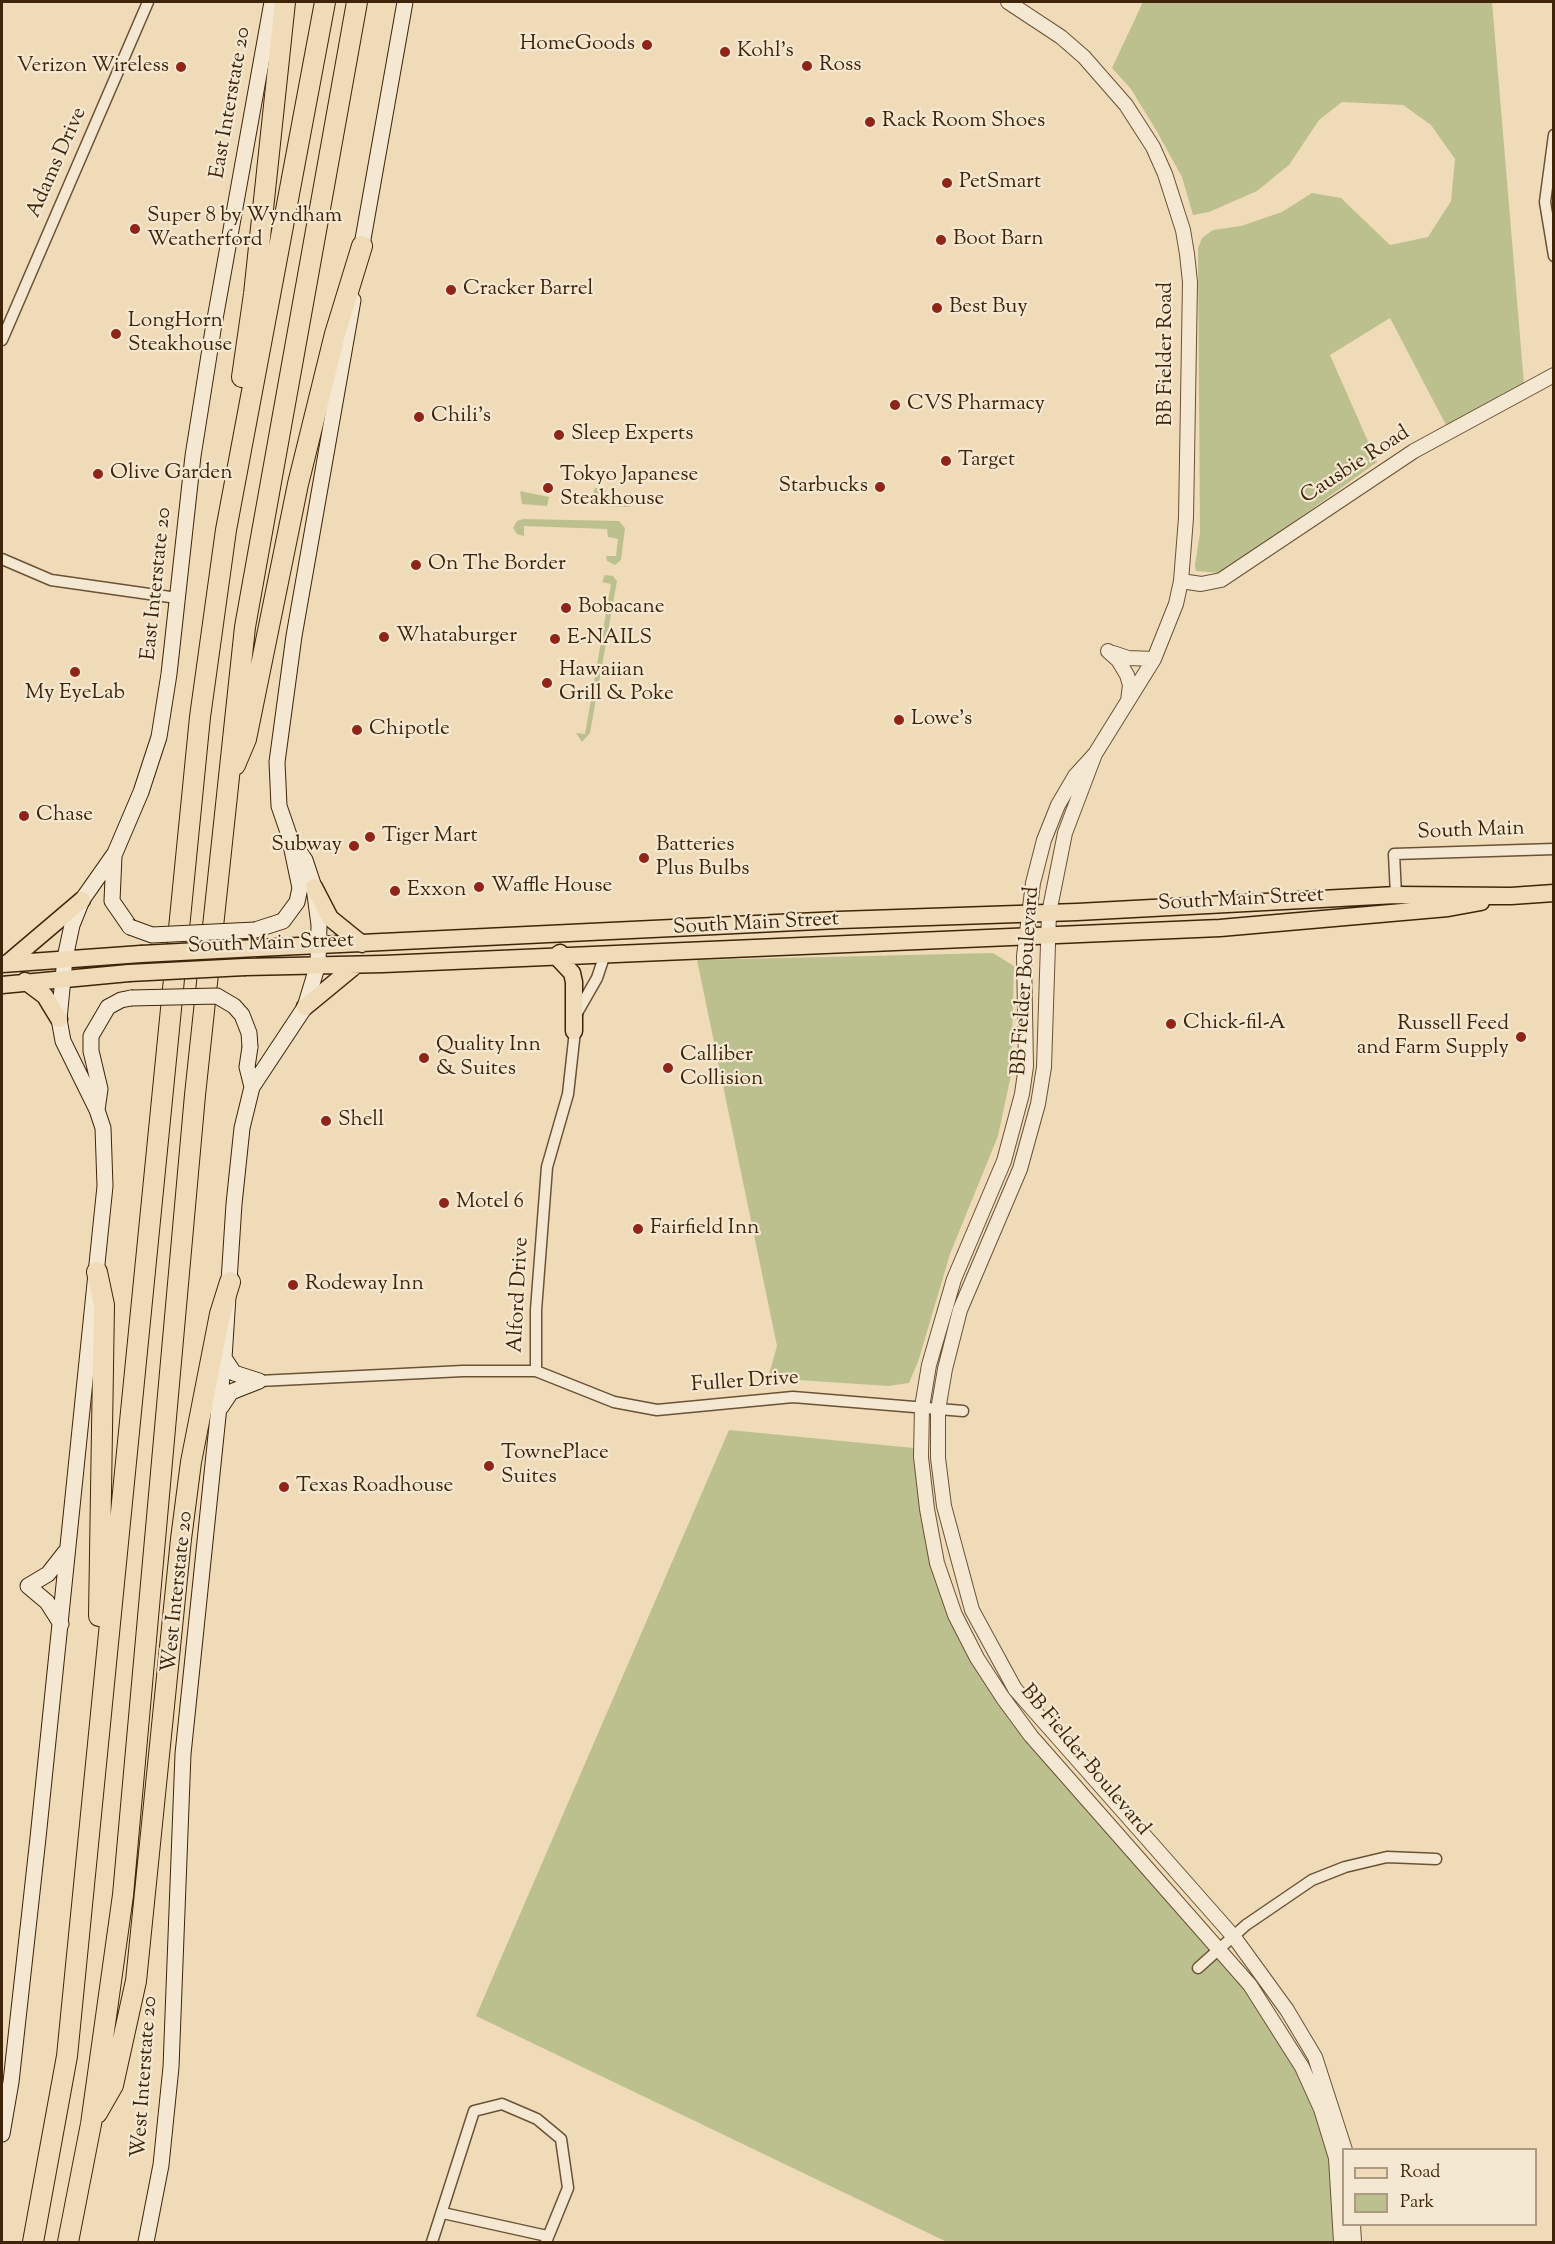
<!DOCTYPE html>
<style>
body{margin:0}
#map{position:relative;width:1555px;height:2244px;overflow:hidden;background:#f0dbb9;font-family:"Sorts Mill Goudy",serif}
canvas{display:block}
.frame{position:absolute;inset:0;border:3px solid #3e2509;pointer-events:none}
.legend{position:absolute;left:1342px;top:2148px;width:195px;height:78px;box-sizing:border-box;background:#f5e8d2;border:2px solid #ac9a82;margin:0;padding:8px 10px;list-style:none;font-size:18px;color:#3e2509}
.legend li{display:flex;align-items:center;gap:12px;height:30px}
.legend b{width:30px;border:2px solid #ac9a82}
</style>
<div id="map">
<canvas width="1555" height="2244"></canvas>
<div class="frame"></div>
<ul class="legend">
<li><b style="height:8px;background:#f0dbb9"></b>Road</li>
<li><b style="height:16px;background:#bbc08e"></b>Park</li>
</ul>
</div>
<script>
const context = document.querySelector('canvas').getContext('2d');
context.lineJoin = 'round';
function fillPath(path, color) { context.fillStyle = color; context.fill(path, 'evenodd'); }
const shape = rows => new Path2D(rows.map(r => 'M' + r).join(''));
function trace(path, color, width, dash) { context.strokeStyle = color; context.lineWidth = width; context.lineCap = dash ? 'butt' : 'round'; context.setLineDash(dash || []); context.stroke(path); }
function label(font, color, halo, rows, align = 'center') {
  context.font = font + ' "Sorts Mill Goudy",serif'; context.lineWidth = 4.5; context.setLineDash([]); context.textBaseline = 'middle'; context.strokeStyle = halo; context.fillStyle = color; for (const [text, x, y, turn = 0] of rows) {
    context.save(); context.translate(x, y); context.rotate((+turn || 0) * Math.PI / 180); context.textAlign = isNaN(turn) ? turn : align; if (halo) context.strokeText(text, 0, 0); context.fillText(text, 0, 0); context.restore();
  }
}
const green = shape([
 [1143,2,1492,2,1524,384,1446,425,1390,318,1330,355,1377,462,1223,573,1196,571,1195,565,1200,533,1198,248,1202,238,1213,230,1241,226,1282,212,1312,193,1341,198,1390,245,1428,237,1451,201,1455,159,1431,125,1403,105,1342,102,1319,120,1289,165,1257,191,1209,212,1193,215,1182,177,1156,130,1131,89,1112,68],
 [595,488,599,488,598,497,627,502,629,492,633,494,633,502,630,507,599,506,592,498],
 [520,491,549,497,547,506,522,504],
 [523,519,619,521,625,528,621,560,615,565,607,561,606,556,616,556,618,539,608,537,607,529,524,526,524,536,517,534,513,528,517,521],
 [605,575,613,576,617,581,590,733,582,742,576,733,585,734,611,584,602,582],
 [993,953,1014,966,1011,1075,998,1136,950,1254,918,1362,909,1383,888,1386,768,1378,777,1346,697,960],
 [729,1430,914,1448,918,1496,927,1543,941,1589,969,1657,996,1700,1235,1976,1285,2045,1306,2084,1326,2147,1337,2212,1338,2242,947,2242,476,2016]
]);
const minor = shape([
 [1554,135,1545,202,1554,256],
 [2,340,148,2],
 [2,559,51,580,177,598],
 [1396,895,1394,854,1554,849],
 [536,1371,536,1310,547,1167,568,1094,577,1013,597,978,605,954],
 [259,1381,463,1371,536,1371,614,1402,657,1410,793,1397,963,1411],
 [1198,1968,1246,1925,1312,1880,1345,1867,1387,1857,1436,1859],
 [443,2213,547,2236],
 [432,2242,474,2111,502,2104,537,2119,561,2139,568,2188,546,2242]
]);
const tertiary = shape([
 [1008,2,1061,37,1084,57,1126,105,1153,147,1165,174,1183,230,1187,254,1190,282,1186,518,1181,581,1176,604,1154,659,1095,754],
 [1181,581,1201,584,1221,580,1414,451,1554,375],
 [1108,651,1118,660,1127,675,1130,685,1128,701],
 [1113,653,1128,658,1154,659],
 [1353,2224,1354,2242],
 [1341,2242,1336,2158,1321,2109,1302,2067,1250,1985,1031,1736,1003,1698,977,1658,955,1615,937,1563,927,1509,921,1457,922,1407,929,1365,954,1279,1004,1161,1022,1094,1026,1066,1024,956,1033,883,1044,840,1058,805,1075,776,1095,754,1065,833,1049,913,1044,1067,1038,1104,1020,1169,960,1310,945,1369,938,1410,938,1458,944,1506,972,1610,1015,1689,1234,1937,1287,2010,1315,2057,1345,2150]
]);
const secondary = shape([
 [360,256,405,2],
 [114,856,112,901,130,927],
 [255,930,283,921,297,902,300,888,291,845],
 [250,1047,247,1067,252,1087],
 [97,1110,100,1089,91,1051,91,1036,108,1007,121,1000,131,998],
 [224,1358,234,1373,259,1381],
 [221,1407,231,1392,259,1381],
 [61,1624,47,1602,28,1586,48,1574,66,1551],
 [2,2134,11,2082,38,1838,105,1186,103,1128,97,1110,63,1041,59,1019,65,958,72,925,82,900,115,853,141,792,159,737,169,674,193,456,213,330,272,2],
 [146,2242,161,2165,171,2067,183,1754,224,1358,234,1204,242,1128,252,1087,305,1007,318,964,319,925,314,887,305,860,290,838,279,806,277,762,294,636,353,300]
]);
const primary = shape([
 [314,887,330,918,362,944],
 [257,948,839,920,1077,912,1396,895,1511,896,1554,893],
 [560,953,556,956,572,973,574,982,574,1031],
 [9,962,82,900],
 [2,964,141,954],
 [245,967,383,964,1220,928,1448,908,1481,902],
 [25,981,45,996,59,1019],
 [2,985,129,973],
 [305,1007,356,965]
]);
const motorway = shape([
 [242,377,254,294,285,2],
 [235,765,246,739,298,484,335,334,362,246],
 [97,1272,104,1305,99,1616],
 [97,2113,113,2085,136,1981,181,1539,191,1462,220,1314,230,1282],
 [33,2242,67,2056,200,717,226,530,325,2],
 [68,2242,91,2124,123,1895,195,1095,245,627,357,2]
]);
const secondaryBridge = shape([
 [130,927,152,935,255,930],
 [131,998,217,996,234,1006,242,1015,249,1033,250,1047]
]);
const primaryBridge = shape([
 [141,954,257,948],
 [129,973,245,967]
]);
const markers = [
 [647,45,6,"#8f2418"],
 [725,52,6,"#8f2418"],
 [807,66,6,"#8f2418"],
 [181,67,6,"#8f2418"],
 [870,122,6,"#8f2418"],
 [947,183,6,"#8f2418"],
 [135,229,6,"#8f2418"],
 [941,240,6,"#8f2418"],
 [451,290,6,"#8f2418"],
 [937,308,6,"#8f2418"],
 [116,334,6,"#8f2418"],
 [895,405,6,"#8f2418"],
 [419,417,6,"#8f2418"],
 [559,435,6,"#8f2418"],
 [946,461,6,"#8f2418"],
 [98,474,6,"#8f2418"],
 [880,487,6,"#8f2418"],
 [548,488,6,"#8f2418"],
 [416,565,6,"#8f2418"],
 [566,608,6,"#8f2418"],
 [384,637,6,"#8f2418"],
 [555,639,6,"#8f2418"],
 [75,672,6,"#8f2418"],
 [547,683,6,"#8f2418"],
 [899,720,6,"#8f2418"],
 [357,730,6,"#8f2418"],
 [24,816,6,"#8f2418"],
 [370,837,6,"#8f2418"],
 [354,846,6,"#8f2418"],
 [644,858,6,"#8f2418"],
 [479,887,6,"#8f2418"],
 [395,891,6,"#8f2418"],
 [1171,1024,6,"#8f2418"],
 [1521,1037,6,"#8f2418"],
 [424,1058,6,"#8f2418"],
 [668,1068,6,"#8f2418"],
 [326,1121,6,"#8f2418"],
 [444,1203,6,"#8f2418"],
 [638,1229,6,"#8f2418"],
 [293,1285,6,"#8f2418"],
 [489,1466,6,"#8f2418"],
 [284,1487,6,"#8f2418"]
];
const poiNames = [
 ["HomeGoods",635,45,"right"],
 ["Kohl's",737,52],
 ["Ross",819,66],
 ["Verizon Wireless",169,67,"right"],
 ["Rack Room Shoes",882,122],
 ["PetSmart",959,183],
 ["Super 8 by Wyndham",147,217],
 ["Weatherford",147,241],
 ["Boot Barn",953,240],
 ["Cracker Barrel",463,290],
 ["Best Buy",949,308],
 ["LongHorn",128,322],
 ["Steakhouse",128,346],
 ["CVS Pharmacy",907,405],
 ["Chili's",431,417],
 ["Sleep Experts",571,435],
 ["Target",958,461],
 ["Olive Garden",110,474],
 ["Tokyo Japanese",560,476],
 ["Steakhouse",560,500],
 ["Starbucks",868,487,"right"],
 ["On The Border",428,565],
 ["Bobacane",578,608],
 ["Whataburger",396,637],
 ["E-NAILS",567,639],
 ["Hawaiian",559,671],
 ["Grill & Poke",559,695],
 ["My EyeLab",75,694,"center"],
 ["Lowe's",911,720],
 ["Chipotle",369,730],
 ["Chase",36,816],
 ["Tiger Mart",382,837],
 ["Subway",342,846,"right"],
 ["Batteries",656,846],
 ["Plus Bulbs",656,870],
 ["Waffle House",491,887],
 ["Exxon",407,891],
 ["Chick-fil-A",1183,1024],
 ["Russell Feed",1509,1025,"right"],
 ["and Farm Supply",1509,1049,"right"],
 ["Quality Inn",436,1046],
 ["& Suites",436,1070],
 ["Calliber",680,1056],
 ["Collision",680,1080],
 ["Shell",338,1121],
 ["Motel 6",456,1203],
 ["Fairfield Inn",650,1229],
 ["Rodeway Inn",305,1285],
 ["TownePlace",501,1454],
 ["Suites",501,1478],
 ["Texas Roadhouse",296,1487]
];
const streetNames = [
 ["East Interstate 20",232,103,-80],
 ["Adams Drive",58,163,-66],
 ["BB Fielder Road",1167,354,-90],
 ["Causbie Road",1356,466,-33],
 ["East Interstate 20",158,584,-84],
 ["South Main",1471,832,-2],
 ["South Main Street",1241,901,-3],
 ["South Main Street",756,925,-3],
 ["South Main Street",271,945,-2],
 ["BB Fielder Boulevard",1027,981,-86],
 ["Alford Drive",520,1295,-87],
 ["Fuller Drive",745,1383,-4],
 ["West Interstate 20",179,1592,-84],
 ["BB Fielder Boulevard",1084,1761,50],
 ["West Interstate 20",146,2077,-86]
];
fillPath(green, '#bbc08e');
trace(minor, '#6a5235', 13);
trace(tertiary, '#6a5235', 16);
trace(secondary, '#3e2509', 17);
trace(primary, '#3e2509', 19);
trace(motorway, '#3e2509', 22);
trace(minor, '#f5e8d2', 10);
trace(tertiary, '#f5e8d2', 14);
trace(secondary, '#f5e8d2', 15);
trace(primary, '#f0dbb9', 16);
trace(motorway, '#f0dbb9', 20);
trace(secondaryBridge, '#3e2509', 17, []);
trace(primaryBridge, '#3e2509', 19, []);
trace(secondaryBridge, '#f5e8d2', 15);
trace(primaryBridge, '#f0dbb9', 16);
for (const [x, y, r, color] of markers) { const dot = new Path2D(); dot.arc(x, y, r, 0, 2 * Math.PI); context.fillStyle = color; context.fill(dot); trace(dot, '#f5e8d2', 2); }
label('21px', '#3e2509', '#f5e8d2', poiNames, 'left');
label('21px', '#3e2509', '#f5e8d2', streetNames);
</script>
